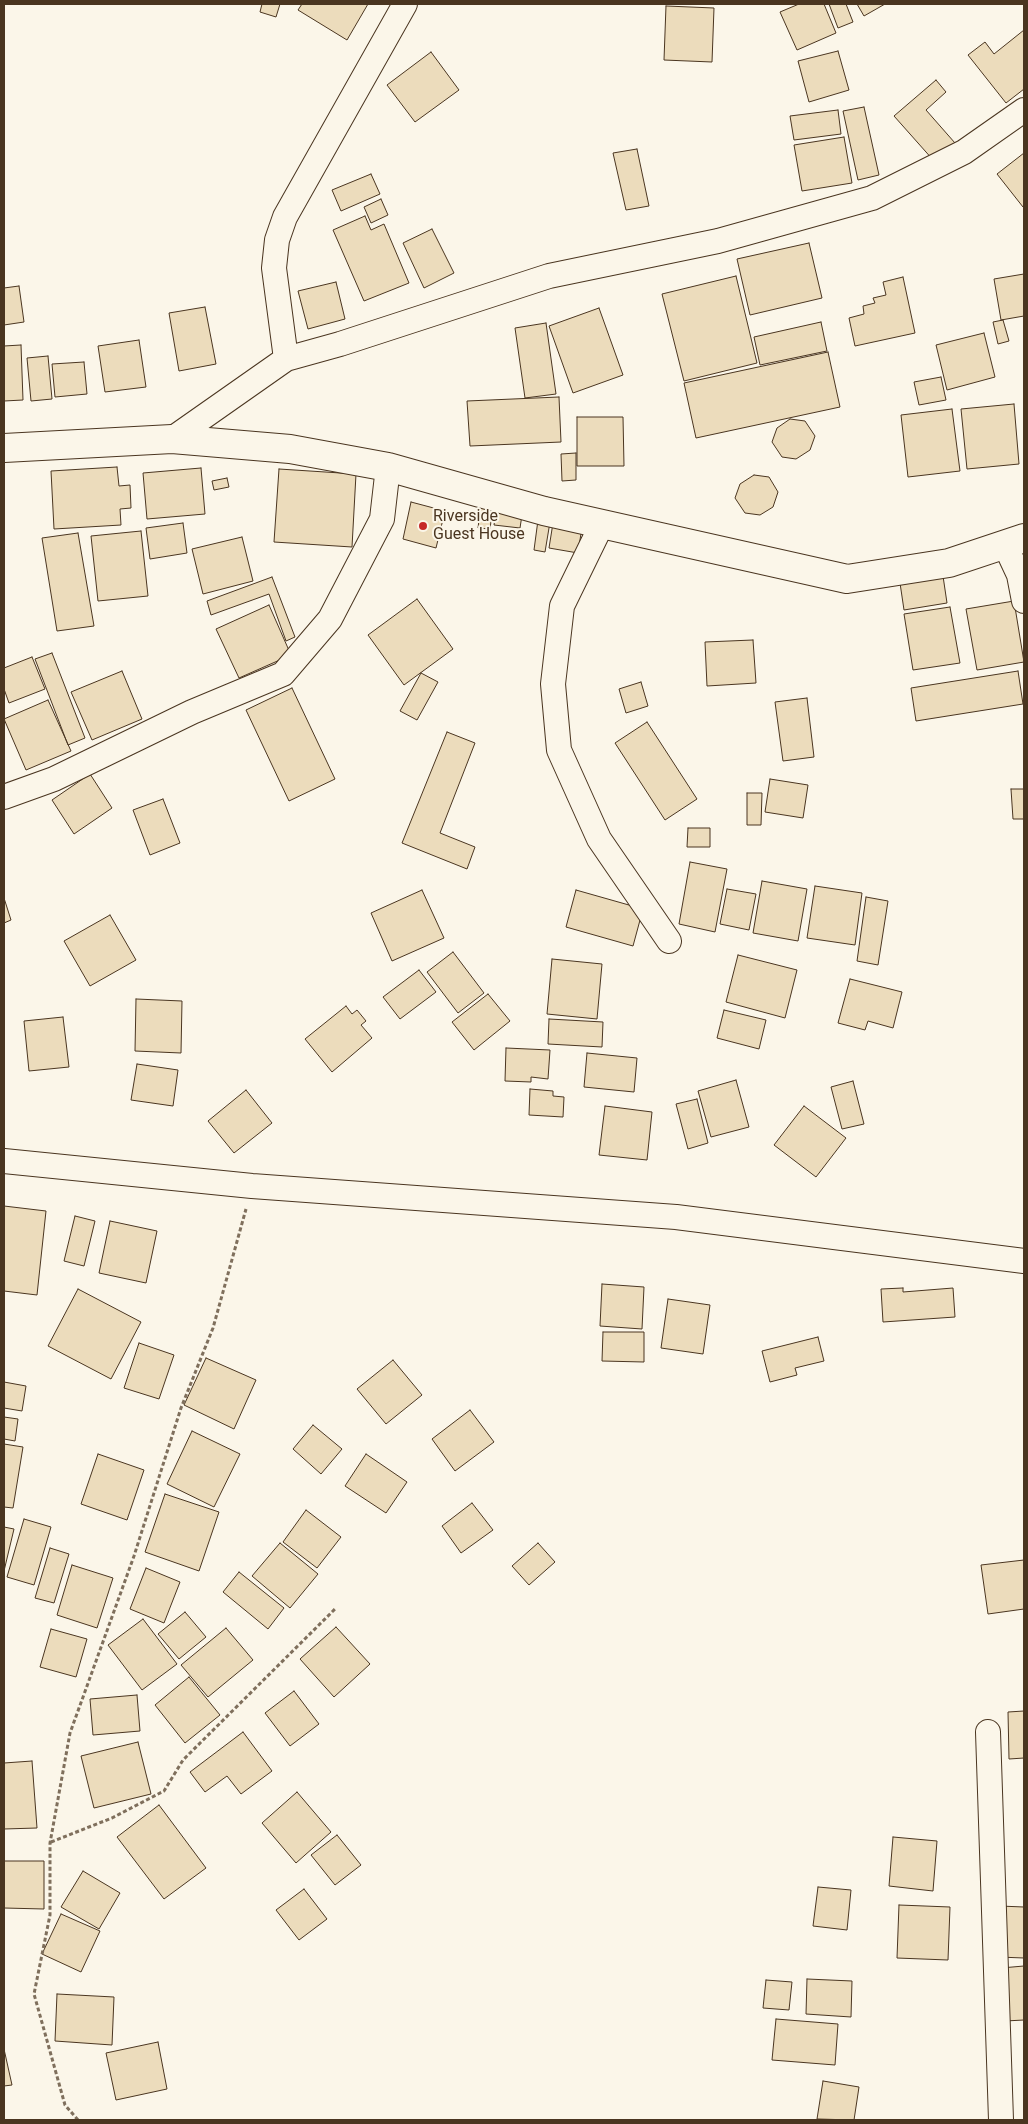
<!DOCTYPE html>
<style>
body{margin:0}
#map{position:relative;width:1028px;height:2124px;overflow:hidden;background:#fbf6e9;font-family:Roboto,sans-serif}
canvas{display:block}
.frame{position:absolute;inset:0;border:5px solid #4a3520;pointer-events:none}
</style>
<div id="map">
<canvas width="1028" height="2124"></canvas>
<div class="frame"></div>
</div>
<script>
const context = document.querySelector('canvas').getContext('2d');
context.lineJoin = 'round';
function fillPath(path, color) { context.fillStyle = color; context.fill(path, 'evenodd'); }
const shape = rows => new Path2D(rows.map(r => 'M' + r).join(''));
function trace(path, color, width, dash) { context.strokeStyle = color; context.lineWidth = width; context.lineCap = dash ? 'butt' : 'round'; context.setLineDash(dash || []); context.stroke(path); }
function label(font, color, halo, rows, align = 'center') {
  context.font = font + ' Roboto,sans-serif'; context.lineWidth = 4; context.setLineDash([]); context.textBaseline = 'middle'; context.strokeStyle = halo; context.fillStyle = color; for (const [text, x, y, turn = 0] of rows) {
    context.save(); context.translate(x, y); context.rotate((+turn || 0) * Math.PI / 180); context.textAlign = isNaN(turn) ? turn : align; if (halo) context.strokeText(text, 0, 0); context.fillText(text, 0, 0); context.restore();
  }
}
const building = shape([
 [262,4,280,4,276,17,260,12,262,4],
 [302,4,368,4,347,40,298,10,302,4],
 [799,4,824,4,836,33,797,50,780,12,799,4],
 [829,4,846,4,853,22,838,28,829,4],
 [857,4,885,4,864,16,857,4],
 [666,6,714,8,712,62,664,60,666,6],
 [1024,30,1024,89,1006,103,968,55,985,42,994,54,1024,30],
 [838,51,849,90,809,102,798,61,838,51],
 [431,52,459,90,415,122,387,85,431,52],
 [936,80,946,92,926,110,955,143,934,161,894,116,936,80],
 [864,107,879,175,858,180,843,111,864,107],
 [838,110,841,134,794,140,790,116,838,110],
 [844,137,852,183,802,191,794,145,844,137],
 [637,149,649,206,626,210,613,153,637,149],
 [1024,153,1024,206,1023,207,997,174,1024,153],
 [371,174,380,194,341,211,332,190,371,174],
 [381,199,388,215,371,223,364,207,381,199],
 [365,216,371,230,384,224,409,283,364,301,333,230,365,216],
 [432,229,454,273,424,288,403,243,432,229],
 [809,243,822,298,750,315,737,259,809,243],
 [1024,274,1024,316,1001,320,994,279,1024,274],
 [736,276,757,363,684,381,662,294,736,276],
 [903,277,915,333,855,346,849,318,864,314,863,306,875,303,873,298,886,295,883,282,903,277],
 [336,282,345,319,308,329,298,291,336,282],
 [19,286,24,322,4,325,4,288,19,286],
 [205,307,216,364,179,371,169,313,205,307],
 [599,308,623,375,573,393,549,326,599,308],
 [1003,320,1009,341,998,344,993,322,1003,320],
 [821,322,827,351,760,365,754,337,821,322],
 [546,323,556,394,525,398,515,328,546,323],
 [984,333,995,377,947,390,936,345,984,333],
 [139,340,146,387,105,392,98,346,139,340],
 [21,345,23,400,4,401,4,346,21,345],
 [828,352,840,407,696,438,684,383,828,352],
 [48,356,52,399,31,401,27,358,48,356],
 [84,362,87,394,55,397,52,364,84,362],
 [941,377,946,400,919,405,914,382,941,377],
 [559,397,561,442,470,446,467,401,559,397],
 [1014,404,1019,464,967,469,961,409,1014,404],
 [952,409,960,471,908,477,901,415,952,409],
 [577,417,623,417,624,466,577,466,577,417],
 [790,419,805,421,815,436,810,450,796,459,782,457,772,442,777,428,790,419],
 [576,453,576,480,562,481,561,454,576,453],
 [117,467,119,486,130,485,131,508,120,509,121,525,54,529,51,471,117,467],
 [201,468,205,514,147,519,143,473,201,468],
 [279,469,356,474,352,547,274,542,279,469],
 [754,475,769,477,778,492,773,507,760,515,745,513,735,498,740,484,754,475],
 [227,478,229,487,214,490,212,481,227,478],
 [411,502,445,511,436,548,403,539,411,502],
 [481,504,493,506,490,529,478,528,481,504],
 [496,511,522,515,520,528,494,525,496,511],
 [538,520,550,522,545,552,534,550,538,520],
 [183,523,187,553,150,559,146,528,183,523],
 [553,523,582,527,578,553,549,548,553,523],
 [141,531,148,596,98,601,91,536,141,531],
 [78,533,94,626,57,631,42,538,78,533],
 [242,537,253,581,203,594,192,549,242,537],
 [943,576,947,603,904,610,900,583,943,576],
 [272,577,295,637,286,641,269,594,211,615,207,601,272,577],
 [417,599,453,649,404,685,368,635,417,599],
 [1014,601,1024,662,977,670,966,609,1014,601],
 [269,605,291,655,239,678,216,629,269,605],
 [950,607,960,663,913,670,904,614,950,607],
 [753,640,756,683,707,686,705,642,753,640],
 [52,653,85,738,68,745,35,659,52,653],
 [32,657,45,689,9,703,4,689,4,668,32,657],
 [122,671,142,719,92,740,71,692,122,671],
 [1018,671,1023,704,916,721,911,688,1018,671],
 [421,673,438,682,417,720,400,711,421,673],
 [641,682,648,706,626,713,619,689,641,682],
 [292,688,335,779,289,801,246,710,292,688],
 [807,698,814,757,783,761,775,702,807,698],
 [48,700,71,751,26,770,4,719,48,700],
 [647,722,697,799,665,820,615,743,647,722],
 [447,732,475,743,440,833,475,847,467,869,402,843,447,732],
 [90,774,112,808,74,834,52,800,90,774],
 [770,779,808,785,803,818,765,812,770,779],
 [1011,789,1024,789,1024,819,1013,819,1011,789],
 [747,793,762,793,761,825,747,825,747,793],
 [163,799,180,843,150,855,133,810,163,799],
 [688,828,710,828,710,847,687,847,688,828],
 [690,862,727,869,715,932,679,924,690,862],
 [762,881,807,889,798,941,753,933,762,881],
 [815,886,862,893,855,945,807,938,815,886],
 [727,889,756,894,749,930,720,924,727,889],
 [422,890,444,938,392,961,371,913,422,890],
 [576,890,643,909,633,946,566,927,576,890],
 [866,897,888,901,878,965,857,961,866,897],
 [4,898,11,920,4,923,4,898],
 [110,915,136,960,90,986,64,941,110,915],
 [453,952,484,993,458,1013,427,972,453,952],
 [738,955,797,970,785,1018,726,1002,738,955],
 [552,959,602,964,597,1019,547,1014,552,959],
 [419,970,436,992,400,1019,383,997,419,970],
 [850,979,902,992,893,1028,868,1021,865,1030,838,1023,850,979],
 [488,994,510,1021,474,1050,452,1022,488,994],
 [136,999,182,1001,181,1053,135,1051,136,999],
 [346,1006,352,1014,357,1010,366,1021,361,1025,372,1038,332,1072,305,1039,346,1006],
 [724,1010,766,1020,759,1049,717,1038,724,1010],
 [63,1017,69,1067,29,1071,24,1021,63,1017],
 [549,1019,603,1022,602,1047,548,1044,549,1019],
 [506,1048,550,1050,548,1079,531,1077,531,1082,505,1081,506,1048],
 [587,1053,637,1058,634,1092,584,1087,587,1053],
 [137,1064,178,1070,173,1106,131,1100,137,1064],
 [736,1080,749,1127,711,1137,698,1091,736,1080],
 [853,1081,864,1124,842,1129,831,1087,853,1081],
 [530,1089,553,1091,553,1096,564,1097,563,1117,529,1115,530,1089],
 [246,1090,272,1123,234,1153,208,1121,246,1090],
 [697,1099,708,1143,688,1149,676,1104,697,1099],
 [605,1106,652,1112,647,1160,599,1155,605,1106],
 [804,1106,846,1138,816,1177,774,1145,804,1106],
 [4,1206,46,1211,37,1295,4,1291,4,1206],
 [75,1216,95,1221,84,1266,64,1261,75,1216],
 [110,1221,157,1231,146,1283,99,1273,110,1221],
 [602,1284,644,1287,642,1329,600,1326,602,1284],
 [903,1288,903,1292,953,1288,955,1317,883,1322,881,1289,903,1288],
 [78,1289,141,1322,111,1379,48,1346,78,1289],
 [668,1299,710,1305,703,1354,661,1348,668,1299],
 [603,1332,644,1332,644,1362,602,1361,603,1332],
 [818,1337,824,1361,795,1368,797,1375,770,1382,762,1351,818,1337],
 [139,1343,174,1355,159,1399,124,1388,139,1343],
 [206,1358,256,1380,234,1429,184,1405,206,1358],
 [393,1360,422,1395,386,1424,357,1389,393,1360],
 [4,1382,26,1386,22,1411,4,1408,4,1382],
 [470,1410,494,1442,455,1471,432,1439,470,1410],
 [4,1417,18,1419,15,1441,4,1439,4,1417],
 [313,1425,342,1449,321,1474,293,1449,313,1425],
 [192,1431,240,1454,214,1507,167,1484,192,1431],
 [4,1444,23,1447,13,1508,4,1507,4,1444],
 [98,1454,144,1470,127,1520,81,1504,98,1454],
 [366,1454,407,1482,386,1513,345,1486,366,1454],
 [165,1494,219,1512,199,1571,145,1552,165,1494],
 [472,1503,493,1530,461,1553,442,1526,472,1503],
 [306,1510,341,1537,317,1568,283,1542,306,1510],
 [24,1519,51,1527,34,1585,7,1577,24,1519],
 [4,1527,14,1529,4,1571,4,1527],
 [280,1543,318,1574,290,1608,252,1576,280,1543],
 [538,1543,555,1562,529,1585,512,1566,538,1543],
 [50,1548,69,1554,54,1603,35,1598,50,1548],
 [1024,1560,1024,1609,988,1614,981,1565,1024,1560],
 [72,1565,113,1578,97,1628,57,1615,72,1565],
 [146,1568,180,1582,164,1623,130,1609,146,1568],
 [239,1572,284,1608,268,1629,223,1592,239,1572],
 [185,1612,206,1637,179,1659,158,1634,185,1612],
 [143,1619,177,1664,142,1690,108,1645,143,1619],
 [336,1627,370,1664,334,1697,300,1659,336,1627],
 [226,1628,253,1660,208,1697,181,1665,226,1628],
 [51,1629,87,1639,76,1677,40,1667,51,1629],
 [189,1677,220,1715,185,1743,155,1705,189,1677],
 [294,1691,319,1724,290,1746,265,1713,294,1691],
 [137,1695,140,1731,93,1735,90,1699,137,1695],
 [1024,1711,1024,1758,1009,1759,1008,1712,1024,1711],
 [243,1732,272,1771,241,1794,227,1776,205,1792,190,1772,243,1732],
 [138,1742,151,1794,94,1808,81,1756,138,1742],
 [32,1761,37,1828,4,1829,4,1763,32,1761],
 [297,1792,331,1832,296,1863,262,1823,297,1792],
 [159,1805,206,1868,164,1899,117,1837,159,1805],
 [337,1835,361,1865,335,1885,311,1855,337,1835],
 [893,1837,937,1841,933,1891,889,1886,893,1837],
 [4,1861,44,1861,44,1909,4,1908,4,1861],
 [83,1871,120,1893,99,1929,61,1907,83,1871],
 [818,1887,851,1890,847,1930,813,1926,818,1887],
 [304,1889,327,1919,299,1940,276,1910,304,1889],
 [899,1905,950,1907,948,1960,897,1958,899,1905],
 [999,1906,1024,1907,1024,1958,998,1957,999,1906],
 [61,1914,100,1931,81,1972,42,1954,61,1914],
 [1024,1966,1024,2020,1005,2021,1001,1968,1024,1966],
 [807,1979,852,1981,851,2017,806,2014,807,1979],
 [766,1980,792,1982,789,2010,763,2008,766,1980],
 [57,1994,114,1997,112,2045,55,2041,57,1994],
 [776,2019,838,2024,835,2065,772,2060,776,2019],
 [158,2042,167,2089,116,2100,106,2053,158,2042],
 [4,2049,12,2085,4,2086,4,2049],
 [823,2081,859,2087,854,2120,817,2119,823,2081]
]);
const path = shape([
 [51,1842,112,1818,164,1791,183,1760,336,1608],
 [78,2120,65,2105,34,1994,50,1915,50,1843,70,1733,134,1556,181,1408,213,1328,246,1209]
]);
const minor = shape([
 [286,359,274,268,277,240,285,217,405,4],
 [172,439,286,359,340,344,549,276,718,241,872,198,964,152,1024,110],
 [602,524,562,606,553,684,559,750,599,839,669,941],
 [1005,545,1019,575,1024,601],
 [4,797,54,779,192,712,283,674,330,619,382,519,388,467],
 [4,1161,252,1186,676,1217,1024,1261],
 [988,1732,1001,2120]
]);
const tertiary = shape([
 [4,448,172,439,290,449,388,467,544,511,847,579,949,563,1024,538]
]);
const markers = [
 [423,526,5,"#c62828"]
];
const poiNames = [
 ["Riverside",433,517],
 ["Guest House",433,535]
];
fillPath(building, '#ecdcbc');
trace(building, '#4a3520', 1);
trace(minor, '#4a3520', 26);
trace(tertiary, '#4a3520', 30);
trace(path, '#7f6f5c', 3, [4, 2.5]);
trace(minor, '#fbf6e9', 24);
trace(tertiary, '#fbf6e9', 28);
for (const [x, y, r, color] of markers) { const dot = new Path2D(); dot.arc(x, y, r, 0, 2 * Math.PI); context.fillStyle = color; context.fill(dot); trace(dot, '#fbf6e9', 2); }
label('16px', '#4a3520', '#fbf6e9', poiNames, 'left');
</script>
